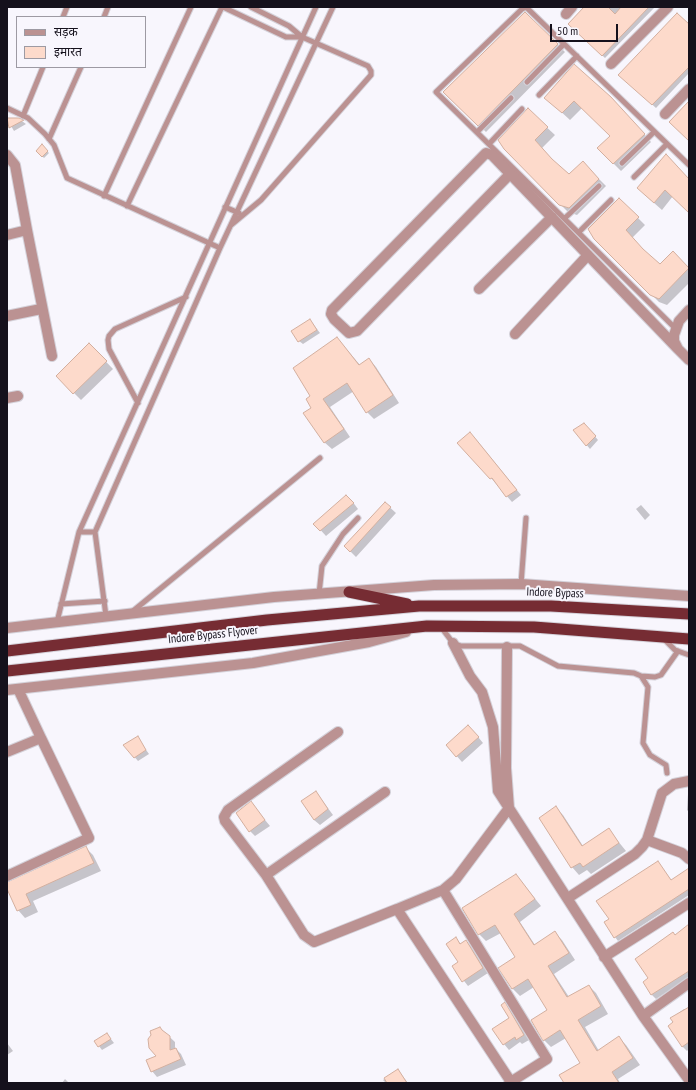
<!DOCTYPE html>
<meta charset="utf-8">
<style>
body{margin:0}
#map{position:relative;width:696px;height:1090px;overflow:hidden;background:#f8f6fd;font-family:"PT Sans Narrow","Noto Sans Devanagari",sans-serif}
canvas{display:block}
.frame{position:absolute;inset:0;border:8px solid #15111c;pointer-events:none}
.legend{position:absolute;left:16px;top:16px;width:130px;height:52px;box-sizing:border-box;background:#f8f6fd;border:1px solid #9d9aa3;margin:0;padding:5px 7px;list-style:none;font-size:12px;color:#15111c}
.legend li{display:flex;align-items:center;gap:8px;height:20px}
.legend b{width:20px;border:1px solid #9d9aa3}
.scale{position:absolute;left:550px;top:24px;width:68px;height:18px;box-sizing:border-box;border:2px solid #15111c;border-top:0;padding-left:5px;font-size:12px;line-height:14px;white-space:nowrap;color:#15111c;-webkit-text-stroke:3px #f8f6fd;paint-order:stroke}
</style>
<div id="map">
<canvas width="696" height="1090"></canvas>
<div class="frame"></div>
<ul class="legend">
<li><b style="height:5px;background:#bb9292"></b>सड़क</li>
<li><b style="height:11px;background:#fddacb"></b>इमारत</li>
</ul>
<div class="scale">50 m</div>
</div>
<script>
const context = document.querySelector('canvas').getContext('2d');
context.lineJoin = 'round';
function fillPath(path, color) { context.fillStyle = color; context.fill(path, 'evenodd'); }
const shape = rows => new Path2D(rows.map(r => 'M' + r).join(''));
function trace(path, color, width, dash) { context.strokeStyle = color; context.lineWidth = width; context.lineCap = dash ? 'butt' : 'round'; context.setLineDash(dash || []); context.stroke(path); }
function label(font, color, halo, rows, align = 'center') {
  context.font = font + ' "PT Sans Narrow",sans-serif'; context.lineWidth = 4; context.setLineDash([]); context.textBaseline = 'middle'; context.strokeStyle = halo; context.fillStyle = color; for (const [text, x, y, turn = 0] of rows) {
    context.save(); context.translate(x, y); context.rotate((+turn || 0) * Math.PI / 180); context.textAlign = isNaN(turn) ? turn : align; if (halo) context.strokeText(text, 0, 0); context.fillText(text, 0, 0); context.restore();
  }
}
const shadow = shape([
 [585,7,655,7,605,58,569,24],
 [525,13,565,52,486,132,445,92],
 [689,26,689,73,656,108,623,78],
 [546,98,618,105,651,142,621,171,598,148,611,136,582,108,570,120],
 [528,110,555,135,542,148,554,162,570,175,583,163,606,186,577,215,568,212,504,148],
 [7,119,19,119,26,124,14,131],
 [42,146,49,153,44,158,37,151],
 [689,180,689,212,673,196,662,210,645,195],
 [638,218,645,225,632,238,645,252,660,265,681,260,689,269,689,283,667,305,659,302,595,238],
 [310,320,320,333,303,344,299,341],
 [337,338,360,365,369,359,376,367,399,403,374,419,367,412,354,391,330,407,350,437,332,449,324,442,312,408,311,396],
 [89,344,113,369,81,400,57,376],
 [588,428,598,440,590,449,575,431],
 [475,438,521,495,512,502,491,478],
 [352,501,358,509,326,536,315,524],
 [385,503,396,513,356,557,345,546],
 [641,505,650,515,645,520,636,509],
 [474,732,483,743,462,762,447,745],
 [137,737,149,754,138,761,125,746],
 [316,792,333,815,320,825,314,820],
 [688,794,689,794,689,812,687,810],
 [251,803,270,826,255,836,250,831],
 [556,808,563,815,583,846,609,830,626,851,591,874,587,870,579,875,572,867],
 [86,848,93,855,101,871,33,901,38,912,25,918,18,910,7,883],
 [658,863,672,881,689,871,689,895,618,941,615,937,610,919],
 [516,875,541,906,520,922,535,945,555,933,562,940,575,960,554,974,569,997,589,986,596,993,608,1014,585,1027,599,1051,619,1038,626,1045,640,1065,618,1079,620,1083,565,1083,581,1063,566,1038,551,1047,544,1040,548,1011,534,987,520,996,513,989,500,968,516,957,501,933,486,941,479,934],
 [689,925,689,978,656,999,652,995,650,979,675,936],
 [456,939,461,944,466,941,471,946,488,973,468,986,453,967,460,962],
 [504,1004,510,1009,529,1040,522,1044,520,1042,509,1050,504,1044,510,1018],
 [684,1009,689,1009,689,1049,687,1051,682,1046,672,1018],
 [160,1028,175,1042,175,1048,181,1054,186,1065,157,1077,152,1071,157,1057],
 [107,1034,114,1043,102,1050,95,1041],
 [7,1043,13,1051,7,1055],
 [398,1070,408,1083,386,1083,383,1080],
 [65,1079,69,1083,62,1083]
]);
const building = shape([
 [584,7,608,7,615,14,621,7,649,7,602,56,568,24,584,7],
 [525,12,558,44,478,126,443,92,525,12],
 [677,13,689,24,689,67,652,105,618,75,677,13],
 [574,64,611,97,645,134,613,164,597,148,610,136,574,101,562,113,544,98,574,64],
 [689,101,689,141,669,122,689,101],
 [528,108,548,127,535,140,552,159,569,174,583,161,599,179,569,208,559,205,504,149,498,140,528,108],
 [7,118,19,118,24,120,9,128,7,118],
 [42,144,48,151,42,157,36,151,42,144],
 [666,154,689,179,689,213,665,190,654,203,637,188,666,154],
 [619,198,639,217,626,230,643,249,660,264,673,251,689,268,659,299,650,295,594,239,588,229,619,198],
 [310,319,317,330,298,342,291,331,310,319],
 [337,337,359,365,369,358,393,395,366,413,347,383,323,399,344,429,324,443,303,413,311,408,306,399,310,396,293,368,337,337],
 [89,343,107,361,73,394,56,376,89,343],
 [584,423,596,436,586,446,573,430,584,423],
 [470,432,517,490,506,497,492,478,490,479,457,443,470,432],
 [346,495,354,503,320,531,313,524,346,495],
 [385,502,391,507,350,552,344,546,385,502],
 [468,725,479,737,456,757,446,745,468,725],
 [138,736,146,750,134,758,123,745,138,736],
 [316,791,328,809,314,820,301,801,316,791],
 [251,801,265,820,249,832,236,813,251,801],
 [556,806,582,846,609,828,619,843,583,867,580,863,571,868,539,818,556,806],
 [86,846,94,863,26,894,31,905,17,911,7,889,7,882,86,846],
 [658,861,671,880,689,868,689,889,614,938,604,922,609,919,596,901,658,861],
 [516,874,535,899,514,914,534,945,555,931,569,953,548,966,567,997,589,985,601,1006,578,1020,597,1051,619,1036,633,1058,612,1072,619,1083,564,1083,559,1075,580,1063,560,1030,543,1041,531,1020,547,1010,528,979,512,989,498,968,515,957,495,925,478,935,462,908,516,874],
 [689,924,689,971,651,995,643,982,648,978,635,959,673,932,675,935,689,924],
 [456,937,460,944,466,940,483,968,462,982,452,966,458,962,446,944,456,937],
 [505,1002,524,1035,516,1040,515,1037,503,1045,492,1029,509,1018,501,1005,505,1002],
 [689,1007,689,1042,682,1047,668,1026,673,1022,670,1018,689,1007],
 [160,1027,162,1030,170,1036,170,1050,176,1048,181,1059,151,1072,146,1060,156,1056,149,1048,148,1039,151,1035,150,1031,160,1027],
 [107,1033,111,1039,98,1047,94,1041,107,1033],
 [398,1069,407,1083,387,1083,384,1078,398,1069]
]);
const service = shape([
 [223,7,286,37,302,37],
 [63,17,67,7],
 [104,17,108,7],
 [527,82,564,44],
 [539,95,577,56],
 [7,108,28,118,45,134,54,145,67,178,220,248],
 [23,116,43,67],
 [477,132,511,98],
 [49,139,81,67],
 [489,144,522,109],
 [622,163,654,132],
 [634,177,667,144],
 [104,196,191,7],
 [127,206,222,7],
 [225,207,239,213],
 [565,218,599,186],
 [231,225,261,200,371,75,371,71,368,66,302,37,289,26,251,7],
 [579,232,611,200],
 [675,328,436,92,522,9,526,7,689,165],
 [138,403,109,349,108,340,109,336,115,329,186,297],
 [79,532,95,532,220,248,333,7],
 [95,532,106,616],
 [521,584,526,518],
 [319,594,322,566,343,534,358,518],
 [61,604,105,601],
 [133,611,320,458],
 [57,622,79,532,316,7],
 [441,627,453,643,461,646,520,646,558,666,634,673,641,676,648,687,643,743,650,755,666,765,667,773],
 [664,639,675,650,689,655],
 [641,676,655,677,661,675,678,651]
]);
const minor = shape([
 [566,14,572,7],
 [611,64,668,7],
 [665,114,689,89],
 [7,155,15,165,27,230,7,235],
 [510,174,357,331,349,333,334,319,331,314,332,310,486,153,492,155,678,349],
 [27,230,52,356],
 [479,289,552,217],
 [689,310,679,321,674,335,674,341,678,349,689,360],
 [7,316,41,309],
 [515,334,588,255],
 [7,398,18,396],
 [453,643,470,676,482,692,493,727,498,791,643,1016,689,1080],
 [507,647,506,768,509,808,456,879,443,890,397,909,511,1082],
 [18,689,41,738],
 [338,732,228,810,224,817,225,821,266,875,304,935,314,942,397,909],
 [7,752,41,738,89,838,7,876],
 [647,840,682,853,689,859],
 [266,875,385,792],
 [443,890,547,1059,509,1083],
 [568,898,635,854,642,847,647,840,662,793,674,784,689,781],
 [604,957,689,903],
 [643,1016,689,983]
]);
const tertiary = shape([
 [7,628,274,597,434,585,521,584,689,596],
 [7,690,253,663,369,642,406,632]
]);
const trunk = shape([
 [349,592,407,604],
 [7,651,267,620,419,606,551,606,689,614],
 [7,671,427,626,534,627,689,639]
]);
const streetNames = [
 ["Indore Bypass",555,593,2],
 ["Indore Bypass Flyover",213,635,-6]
];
fillPath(shadow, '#0003');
fillPath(building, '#fddacb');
trace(building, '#d3af9f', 1);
trace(service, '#d4d1d9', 7);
trace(minor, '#d4d1d9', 12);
trace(tertiary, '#d4d1d9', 12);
trace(trunk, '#d4d1d9', 13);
trace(service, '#bb9292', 5);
trace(minor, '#bb9292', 10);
trace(tertiary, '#bb9292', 10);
trace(trunk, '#762c33', 11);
label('12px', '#15111c', '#f8f6fd', streetNames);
</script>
